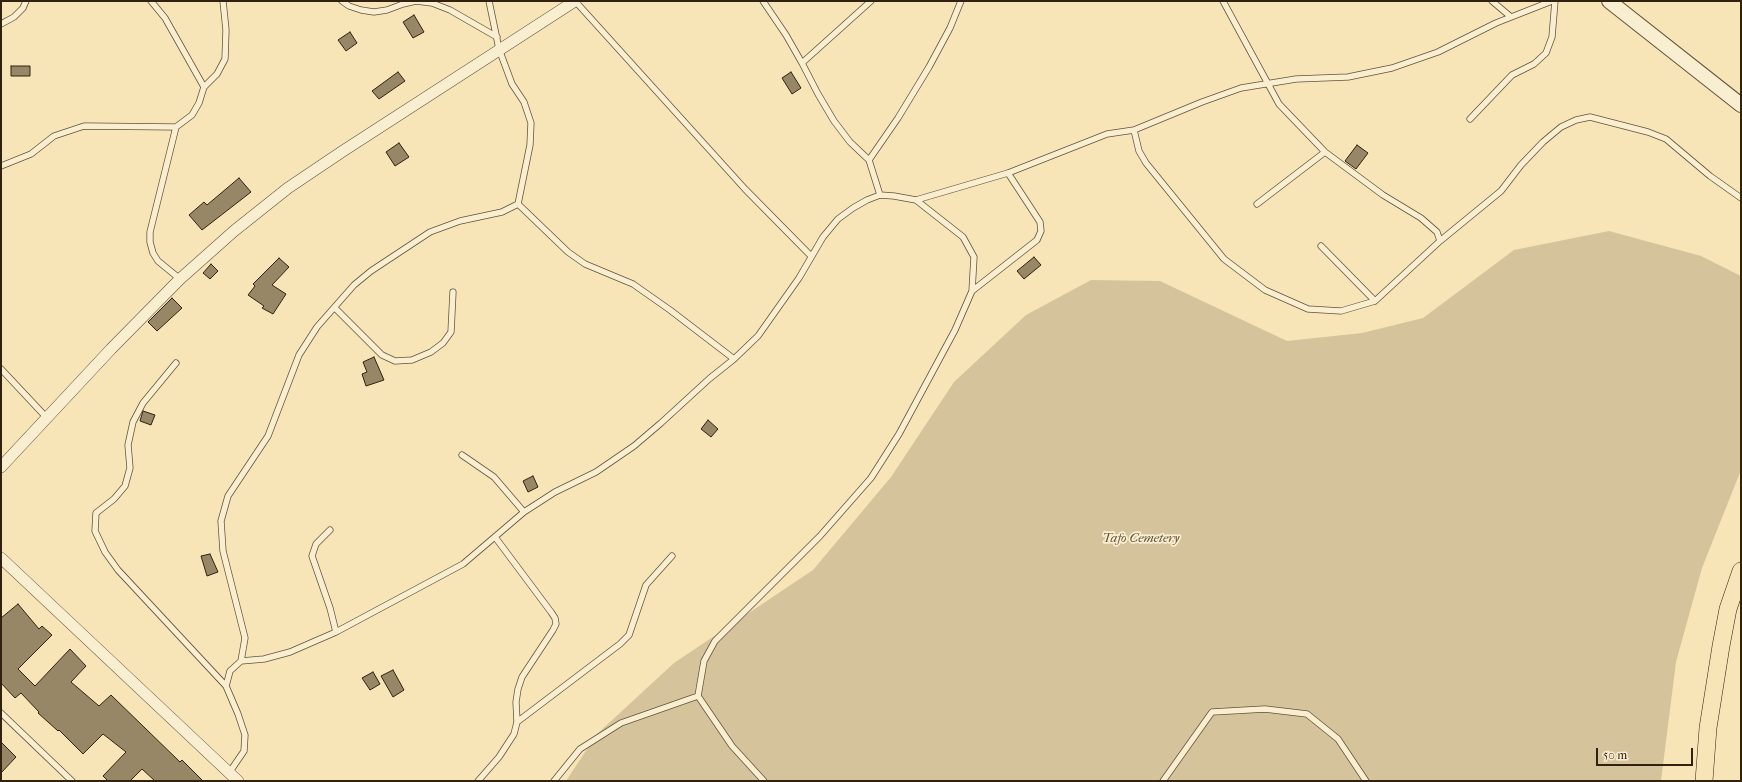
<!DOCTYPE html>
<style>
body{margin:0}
#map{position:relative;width:1742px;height:782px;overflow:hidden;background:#f7e5b8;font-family:"IM FELL French Canon",serif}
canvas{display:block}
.frame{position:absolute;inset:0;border:2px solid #302110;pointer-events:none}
.scale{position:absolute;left:1596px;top:748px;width:97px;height:18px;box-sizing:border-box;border:2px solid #302110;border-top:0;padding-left:5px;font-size:12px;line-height:14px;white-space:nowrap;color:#302110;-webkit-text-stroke:3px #faeed1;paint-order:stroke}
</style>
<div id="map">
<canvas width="1742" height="782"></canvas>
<div class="frame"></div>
<div class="scale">50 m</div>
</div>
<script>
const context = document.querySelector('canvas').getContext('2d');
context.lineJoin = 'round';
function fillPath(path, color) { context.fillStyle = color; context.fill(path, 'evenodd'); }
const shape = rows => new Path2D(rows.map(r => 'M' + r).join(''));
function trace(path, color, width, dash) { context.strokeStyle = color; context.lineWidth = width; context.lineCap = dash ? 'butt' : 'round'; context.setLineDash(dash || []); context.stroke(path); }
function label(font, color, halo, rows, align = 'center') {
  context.font = font + ' "IM FELL French Canon",serif'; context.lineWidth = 3.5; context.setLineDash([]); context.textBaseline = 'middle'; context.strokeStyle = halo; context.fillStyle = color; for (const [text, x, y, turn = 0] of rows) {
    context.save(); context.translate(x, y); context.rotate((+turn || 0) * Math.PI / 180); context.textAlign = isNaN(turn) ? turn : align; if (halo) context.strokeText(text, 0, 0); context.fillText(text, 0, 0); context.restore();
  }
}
const green = shape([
 [1609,231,1701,256,1741,276,1741,470,1702,568,1676,662,1661,781,566,781,597,734,674,663,813,570,891,477,954,382,1026,315,1091,280,1160,281,1287,341,1362,333,1423,318,1514,250]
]);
const building = shape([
 [414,15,424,32,413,38,403,22,414,15],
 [350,32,357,43,346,51,338,40,350,32],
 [11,66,30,66,30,76,11,76,11,66],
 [398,72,405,81,379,99,372,91,398,72],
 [791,72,801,88,792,94,782,78,791,72],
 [399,143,409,157,395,166,386,152,399,143],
 [1357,145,1368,153,1356,169,1345,161,1357,145],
 [239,178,251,192,202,230,189,215,204,202,207,205,239,178],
 [1034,257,1041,265,1024,279,1017,271,1034,257],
 [279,258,289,267,272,285,286,294,273,314,262,308,264,306,248,295,255,286,253,284,279,258],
 [211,264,218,271,210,279,203,273,211,264],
 [172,298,182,308,157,331,148,322,172,298],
 [374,357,384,380,366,386,362,374,367,372,363,362,374,357],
 [143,411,155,415,151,425,140,421,143,411],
 [708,420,718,429,711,437,701,429,708,420],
 [533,476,538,487,528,492,523,481,533,476],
 [210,554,218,572,207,576,201,556,210,554],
 [18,604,39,629,42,626,52,635,18,669,35,686,70,649,86,666,71,682,99,706,111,695,180,762,182,760,203,781,155,781,142,769,130,781,108,781,103,776,126,752,103,734,83,754,59,730,58,731,38,713,39,712,21,693,15,698,1,683,1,618,18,604],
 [393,670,404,690,393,697,381,676,393,670],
 [373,672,380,684,370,690,362,678,373,672],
 [1,742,16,757,1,773,1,742]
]);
const service = shape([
 [151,1,165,18,204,87],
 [342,1,349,6,361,10,374,12,387,10,403,4,416,1,432,3,450,10,497,37],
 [489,1,499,49,512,84,524,102,531,123,530,145,518,204],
 [575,1,745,189,811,256],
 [763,1,786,35,802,63,818,94,834,121,850,142,869,160,880,195],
 [1223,1,1279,104,1325,152,1383,195,1421,218,1437,232,1440,241],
 [1492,1,1511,17],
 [1,24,14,17,23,8,26,1],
 [802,63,871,1],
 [1470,119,1512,75,1534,64,1546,53,1552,37,1555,1],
 [176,127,150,232,150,242,153,253,158,261,180,279],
 [1134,130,1139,151,1146,163,1224,259,1265,290,1308,309,1341,311,1375,301,1440,241,1501,191,1521,165,1543,142,1561,127,1576,120,1590,117,1648,132,1666,139,1710,176,1741,198],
 [869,160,898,118,929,67,950,28,961,1],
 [1,166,31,154,54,136,84,126,176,127,192,115,199,103,204,87,217,74,225,59,226,30,223,1],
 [518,204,568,252,585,264,633,284,670,310,734,359],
 [1257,204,1325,152],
 [1321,246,1375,301],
 [972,291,1037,240,1041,231,1040,222,1008,173],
 [335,308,382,355,395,361,412,360,431,352,443,343,451,332,453,292],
 [176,363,143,403,133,422,128,445,130,468,125,486,114,499,96,513,95,531,105,552,118,570,226,686],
 [1,369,47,418],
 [462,455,494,477,524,512],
 [330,530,316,544,312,556,330,608,336,632],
 [241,661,245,638,223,551,221,521,228,496,268,436,299,355,317,327,354,285,371,271,430,232,460,221,502,212,518,204],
 [1,713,72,781],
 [517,722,620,644,629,635,646,585,672,556],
 [229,773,244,751,245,735,238,714,226,686,230,671,241,661,264,659,290,652,336,632,463,564,524,512,555,492,596,472,634,446,661,423,709,379,734,359,758,336,799,278,823,237,838,219,853,208,867,200,880,195,894,196,916,200,1008,173,1107,134,1134,130,1202,102,1241,88,1296,79,1348,77,1392,68,1438,52,1496,23,1552,1],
 [478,781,499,757,514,734,517,722,516,702,518,689,522,677,553,630,556,624,555,618,551,612,495,537],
 [554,781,580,749,621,723,698,696],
 [764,781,732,746,698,696,704,661,715,641,820,536,871,478,899,434,955,330,972,291,974,257,963,237,916,200],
 [1163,781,1212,712,1265,709,1307,714,1338,739,1366,781]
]);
const minor = shape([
 [1,467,111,349,180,279,234,231,288,188,343,151,575,1],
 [1,558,238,781]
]);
const tertiary = shape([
 [1609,1,1741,105]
]);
const primary = shape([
 [1704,781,1708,728,1721,646,1728,609,1741,571]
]);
const parkNames = [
 ["Tafo Cemetery",1141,539]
];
fillPath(green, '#d5c49b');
fillPath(building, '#978767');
trace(building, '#302110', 1);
trace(service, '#62523a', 7);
trace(minor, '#62523a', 12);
trace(tertiary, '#62523a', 16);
trace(primary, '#302110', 18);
trace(service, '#faeed1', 5.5);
trace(minor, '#faeed1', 11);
trace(tertiary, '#faeed1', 14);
trace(primary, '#f7e5b8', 17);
label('italic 13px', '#62523a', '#faeed1', parkNames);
</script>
